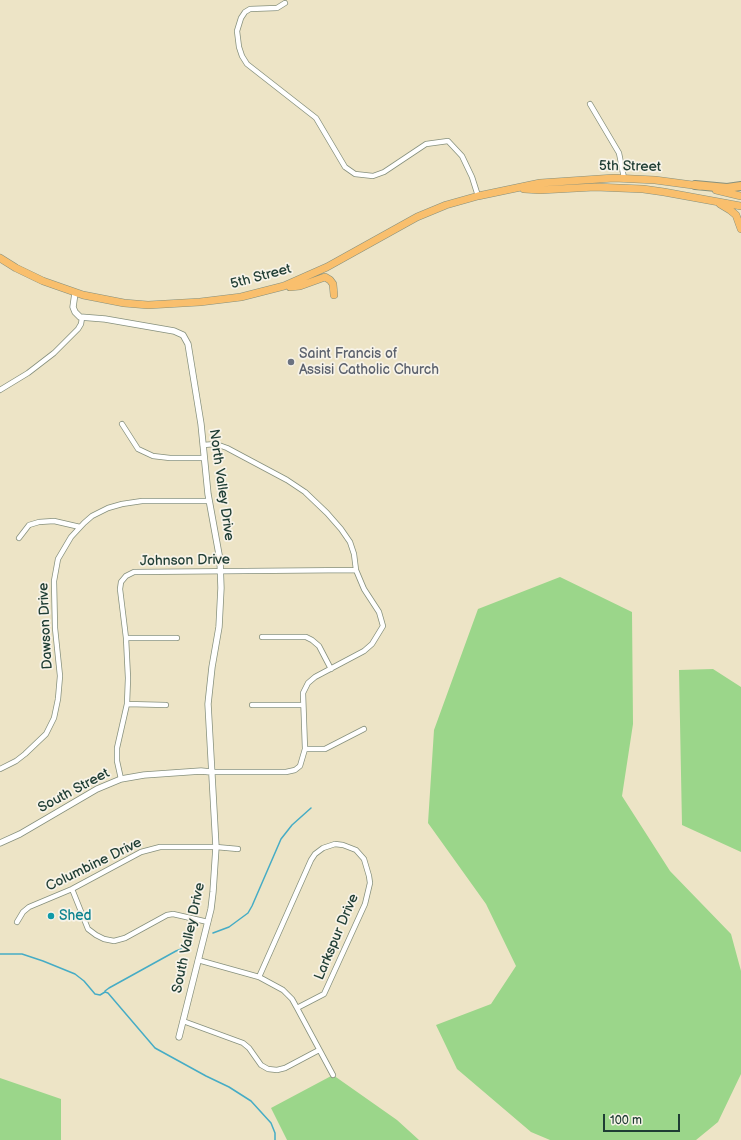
<!DOCTYPE html>
<style>
body{margin:0}
#map{position:relative;width:741px;height:1140px;overflow:hidden;background:#ede4c6;font-family:"Balsamiq Sans",sans-serif}
canvas{display:block}
.scale{position:absolute;left:603px;top:1114px;width:77px;height:18px;box-sizing:border-box;border:2px solid #1f3d34;border-top:0;padding-left:5px;font-size:12px;line-height:14px;white-space:nowrap;color:#1f3d34;-webkit-text-stroke:3px #f7f3e8;paint-order:stroke}
</style>
<div id="map">
<canvas width="741" height="1140"></canvas>
<div class="scale">100 m</div>
</div>
<script>
const context = document.querySelector('canvas').getContext('2d');
context.lineJoin = 'round';
function fillPath(path, color) { context.fillStyle = color; context.fill(path, 'evenodd'); }
const shape = rows => new Path2D(rows.map(r => 'M' + r).join(''));
function trace(path, color, width, dash) { context.strokeStyle = color; context.lineWidth = width; context.lineCap = dash ? 'butt' : 'round'; context.setLineDash(dash || []); context.stroke(path); }
function label(font, color, halo, rows, align = 'center') {
  context.font = font + ' "Balsamiq Sans",sans-serif'; context.lineWidth = 3.5; context.setLineDash([]); context.textBaseline = 'middle'; context.strokeStyle = halo; context.fillStyle = color; for (const [text, x, y, turn = 0] of rows) {
    context.save(); context.translate(x, y); context.rotate((+turn || 0) * Math.PI / 180); context.textAlign = isNaN(turn) ? turn : align; if (halo) context.strokeText(text, 0, 0); context.fillText(text, 0, 0); context.restore();
  }
}
const green = shape([
 [560,577,632,612,633,724,622,796,670,871,731,934,741,971,741,1074,718,1122,696,1140,550,1140,531,1132,457,1069,436,1025,491,1004,516,966,486,904,428,823,434,730,478,609],
 [713,669,741,687,741,852,682,825,679,670],
 [333,1075,397,1120,419,1140,287,1140,271,1108],
 [0,1078,61,1099,61,1140,0,1140]
]);
const stream = shape([
 [213,933,229,927,248,913,252,906,281,839,292,825,311,808],
 [0,954,22,954,43,961,75,974,84,981,95,994,100,995,105,992,108,993,155,1048,206,1076,229,1087,251,1101,271,1123,275,1133,275,1140],
 [105,991,109,988,176,951,192,945]
]);
const minor = shape([
 [285,3,277,8,250,9,245,12,241,18,237,31,239,47,242,56,247,64,316,118,345,167,355,174,373,176,384,172,426,144,448,141,462,156,472,177,478,196],
 [590,104,619,153,624,178],
 [0,390,28,373,54,353,78,329,81,324,82,318],
 [122,424,138,449,153,456,170,458,204,458],
 [203,445,216,444,227,448,287,480,305,492,327,513,341,529,350,542,354,554,356,570,364,589,379,612,383,626,372,644,364,651,315,677,308,683,303,693,305,749,300,766,295,770,286,772,211,772],
 [19,538,29,525,39,522,54,521,80,527],
 [262,637,306,637,312,640,319,646,331,669],
 [126,638,177,638],
 [127,704,166,705],
 [252,705,303,705],
 [305,749,325,749,364,729],
 [0,769,16,761,25,754,46,734,54,718,58,699,60,676,55,628,54,581,58,559,71,537,84,523,92,516,108,508,122,504,142,501,209,501],
 [121,779,117,761,117,748,127,704,128,678,126,638,120,589,121,582,126,576,134,572,356,570],
 [72,889,88,929,96,935,104,939,114,941,125,938,167,915,173,914,208,922],
 [17,922,23,912,29,907,72,889,141,852,160,847,216,847,238,849],
 [198,960,259,977,283,990,292,999,297,1008,333,1075],
 [259,977,311,860,315,854,323,848,335,844,343,845,356,850,364,859,369,876,370,883,365,904,324,994,297,1008],
 [183,1021,243,1043,249,1048,261,1065,268,1069,277,1070,285,1068,319,1050]
]);
const tertiary = shape([
 [75,293,73,307,75,312,80,317,105,319,174,331,183,335,188,344,201,424,208,494,220,560,221,588,219,627,212,667,208,704,216,847,213,892,211,909,179,1037],
 [0,843,20,834,97,789,121,779,144,775,201,771,211,772]
]);
const primary = shape([
 [524,189,540,190,595,187,643,189,664,192,741,206],
 [716,190,741,196],
 [720,204,730,210,736,215,741,229],
 [0,258,16,268,43,281,83,295,124,303,148,305,200,302,241,297,284,286,327,267,417,217,446,205,478,196,540,183,614,178,655,180,700,186],
 [290,287,300,286,325,277,330,280,333,284,334,295]
]);
const trunk = shape([
 [695,185,727,188,741,186]
]);
const markers = [
 [291,362,4,"#6b7280"],
 [51,916,4,"#0f9aa8"]
];
const streetNames = [
 ["5th Street",630,167,1],
 ["5th Street",261,277,-15],
 ["North Valley Drive",221,485,82],
 ["Johnson Drive",185,561,-1],
 ["Dawson Drive",46,626,-93],
 ["South Street",74,791,-28],
 ["Columbine Drive",94,865,-26],
 ["Larkspur Drive",337,937,-67],
 ["South Valley Drive",189,938,-78]
];
const worshipNames = [
 ["Saint Francis of",299,354],
 ["Assisi Catholic Church",299,370]
];
const cultureNames = [
 ["Shed",59,916]
];
fillPath(green, '#9bd68a');
trace(stream, '#46acc5', 1.5);
trace(minor, '#86907d', 6);
trace(tertiary, '#86907d', 7);
trace(primary, '#86907d', 8);
trace(trunk, '#86907d', 10);
trace(minor, '#fff', 4.5);
trace(tertiary, '#fff', 5.5);
trace(primary, '#f9bf6d', 7);
trace(trunk, '#f9bf6d', 8);
for (const [x, y, r, color] of markers) { const dot = new Path2D(); dot.arc(x, y, r, 0, 2 * Math.PI); context.fillStyle = color; context.fill(dot); trace(dot, '#f7f3e8', 1.5); }
label('14px', '#1f3d34', '#f7f3e8', streetNames);
label('14px', '#5b616d', '#f7f3e8', worshipNames, 'left');
label('14px', '#0d838f', '#f7f3e8', cultureNames, 'left');
</script>
